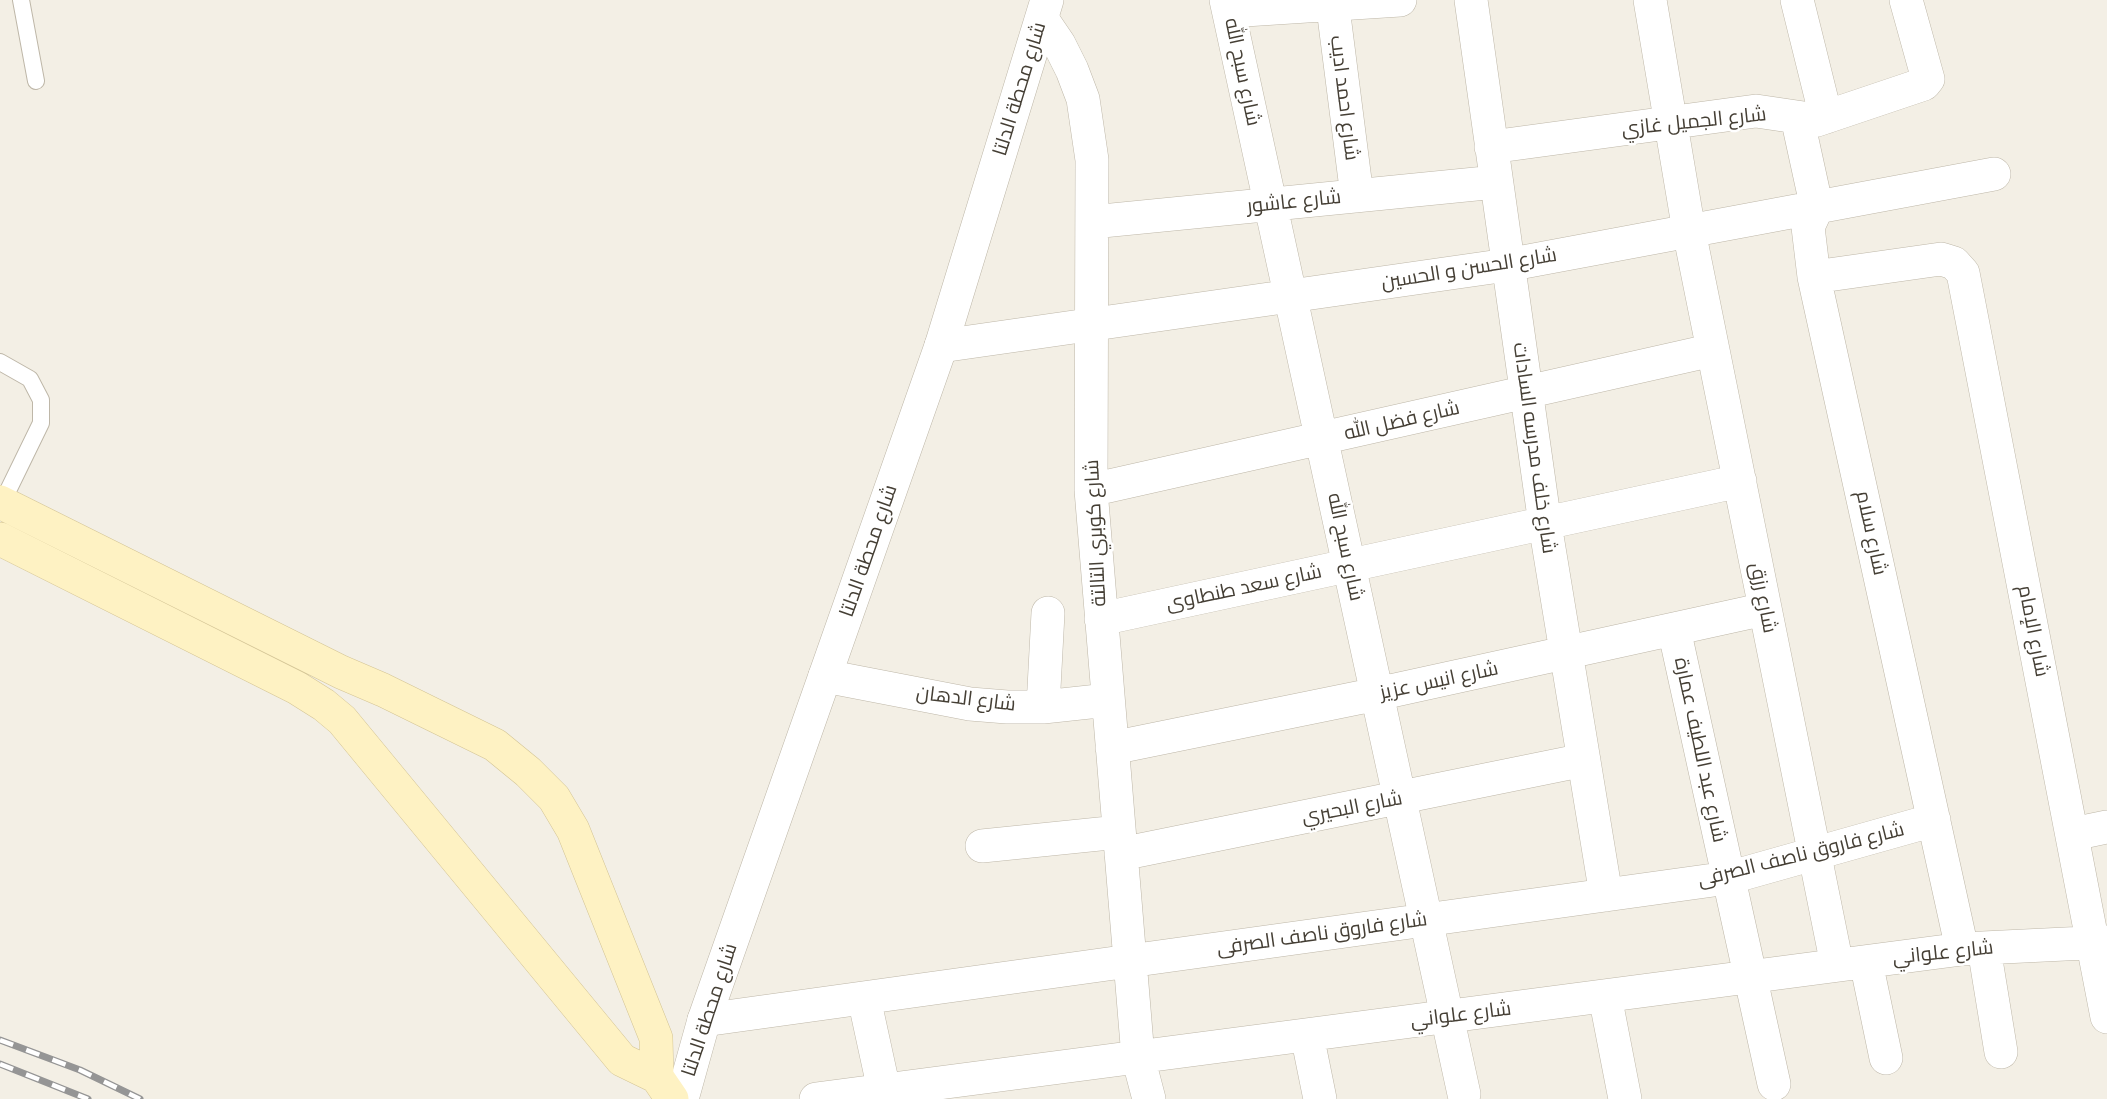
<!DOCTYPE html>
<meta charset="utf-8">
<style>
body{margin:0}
canvas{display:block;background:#f3efe5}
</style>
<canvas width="2107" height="1099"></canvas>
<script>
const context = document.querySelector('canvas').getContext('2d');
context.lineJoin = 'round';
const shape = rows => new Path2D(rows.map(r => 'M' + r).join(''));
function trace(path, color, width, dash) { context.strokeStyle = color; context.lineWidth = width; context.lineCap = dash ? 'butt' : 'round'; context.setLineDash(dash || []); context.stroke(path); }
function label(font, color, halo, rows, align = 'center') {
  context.font = font + ' Karla,Cairo,sans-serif'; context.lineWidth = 5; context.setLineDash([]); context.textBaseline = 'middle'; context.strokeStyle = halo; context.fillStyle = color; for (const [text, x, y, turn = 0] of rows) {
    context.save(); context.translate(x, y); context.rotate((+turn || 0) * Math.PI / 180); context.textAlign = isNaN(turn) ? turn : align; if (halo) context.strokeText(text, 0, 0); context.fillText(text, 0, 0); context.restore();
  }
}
const service = shape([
 [21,0,36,81],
 [0,362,30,379,41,400,41,423,2,503]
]);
const minor = shape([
 [1226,0,1464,1094],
 [1332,0,1357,196],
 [1471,0,1545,524,1606,895],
 [1650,0,1689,231,1837,965],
 [1797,0,1826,117],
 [1229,11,1400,0],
 [1042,19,1059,44,1072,70,1083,99,1092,160,1091,490,1138,1057,1149,1099],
 [1797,117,1816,204,1815,212,1808,227,1814,277,1962,949],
 [1491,147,1756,111,1817,120,1924,84,1928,79,1906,0],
 [1092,222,1496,182],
 [1814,277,1941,259,1954,263,1963,273,2107,1017],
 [941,346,1507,265,1994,174],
 [1091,490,1713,350],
 [1101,619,1740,481],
 [1674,629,1774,1084],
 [825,676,970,704,1007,707,1043,707,1108,700],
 [1043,707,1048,613],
 [1112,748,1377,694,1765,609],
 [2073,834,2107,827],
 [982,846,1119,832],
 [1121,854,1584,760],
 [1984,948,2001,1052],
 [1866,962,1886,1058],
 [1605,996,1625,1099],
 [864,998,884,1090],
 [704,1020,1728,878,1934,820],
 [1307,1035,1320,1099],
 [816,1099,1962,949,2107,942]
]);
const tertiary = shape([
 [682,1099,704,1020,941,346,1047,0]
]);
const secondary = shape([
 [0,502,341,672,383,690,495,745,528,772,554,798,573,830,656,1038,657,1077],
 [0,539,297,688,324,705,342,720,622,1060,657,1077,672,1099]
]);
const rail = shape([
 [0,1040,80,1070,140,1099],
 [0,1064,88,1099]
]);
const streetNames = [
 ["شارع سبح الله",1242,72,78],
 ["شارع محطة الدلتا",1020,89,-73],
 ["شارع احمد اديب",1344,98,83],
 ["شارع الجميل غازي",1694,122,-6],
 ["شارع عاشور",1294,202,-6],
 ["شارع الحسن و الحسين",1469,269,-9],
 ["شارع فضل الله",1402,421,-13],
 ["شارع خلف مدرسه السادات",1534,448,82],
 ["شارع كوبري التالتة",1096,533,-93],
 ["شارع سلام",1871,533,78],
 ["شارع سبح الله",1345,547,78],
 ["شارع محطة الدلتا",869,551,-71],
 ["شارع سعد طنطاوى",1244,588,-12],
 ["شارع رزق",1763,598,79],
 ["شارع الإمام",2033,631,79],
 ["شارع انيس عزيز",1439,681,-12],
 ["شارع الدهان",966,699,7],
 ["شارع عبد اللطيف عمارة",1700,750,78],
 ["شارع البحيري",1352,808,-11],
 ["شارع فاروق ناصف الصرفى",1801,855,-14],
 ["شارع فاروق ناصف الصرفى",1322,934,-8],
 ["شارع علواني",1943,953,-6],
 ["شارع محطة الدلتا",710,1010,-72],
 ["شارع علواني",1461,1015,-7]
];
trace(service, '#beb7a8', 18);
trace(minor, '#beb7a8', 34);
trace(tertiary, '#beb7a8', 34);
trace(secondary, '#d3c495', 34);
trace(service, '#fff', 16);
trace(minor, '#fff', 33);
trace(tertiary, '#fff', 33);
trace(secondary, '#fef2c3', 33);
trace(rail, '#959595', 7);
trace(rail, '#fff', 4.5, [14]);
label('20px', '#453f35', '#fff', streetNames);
</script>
